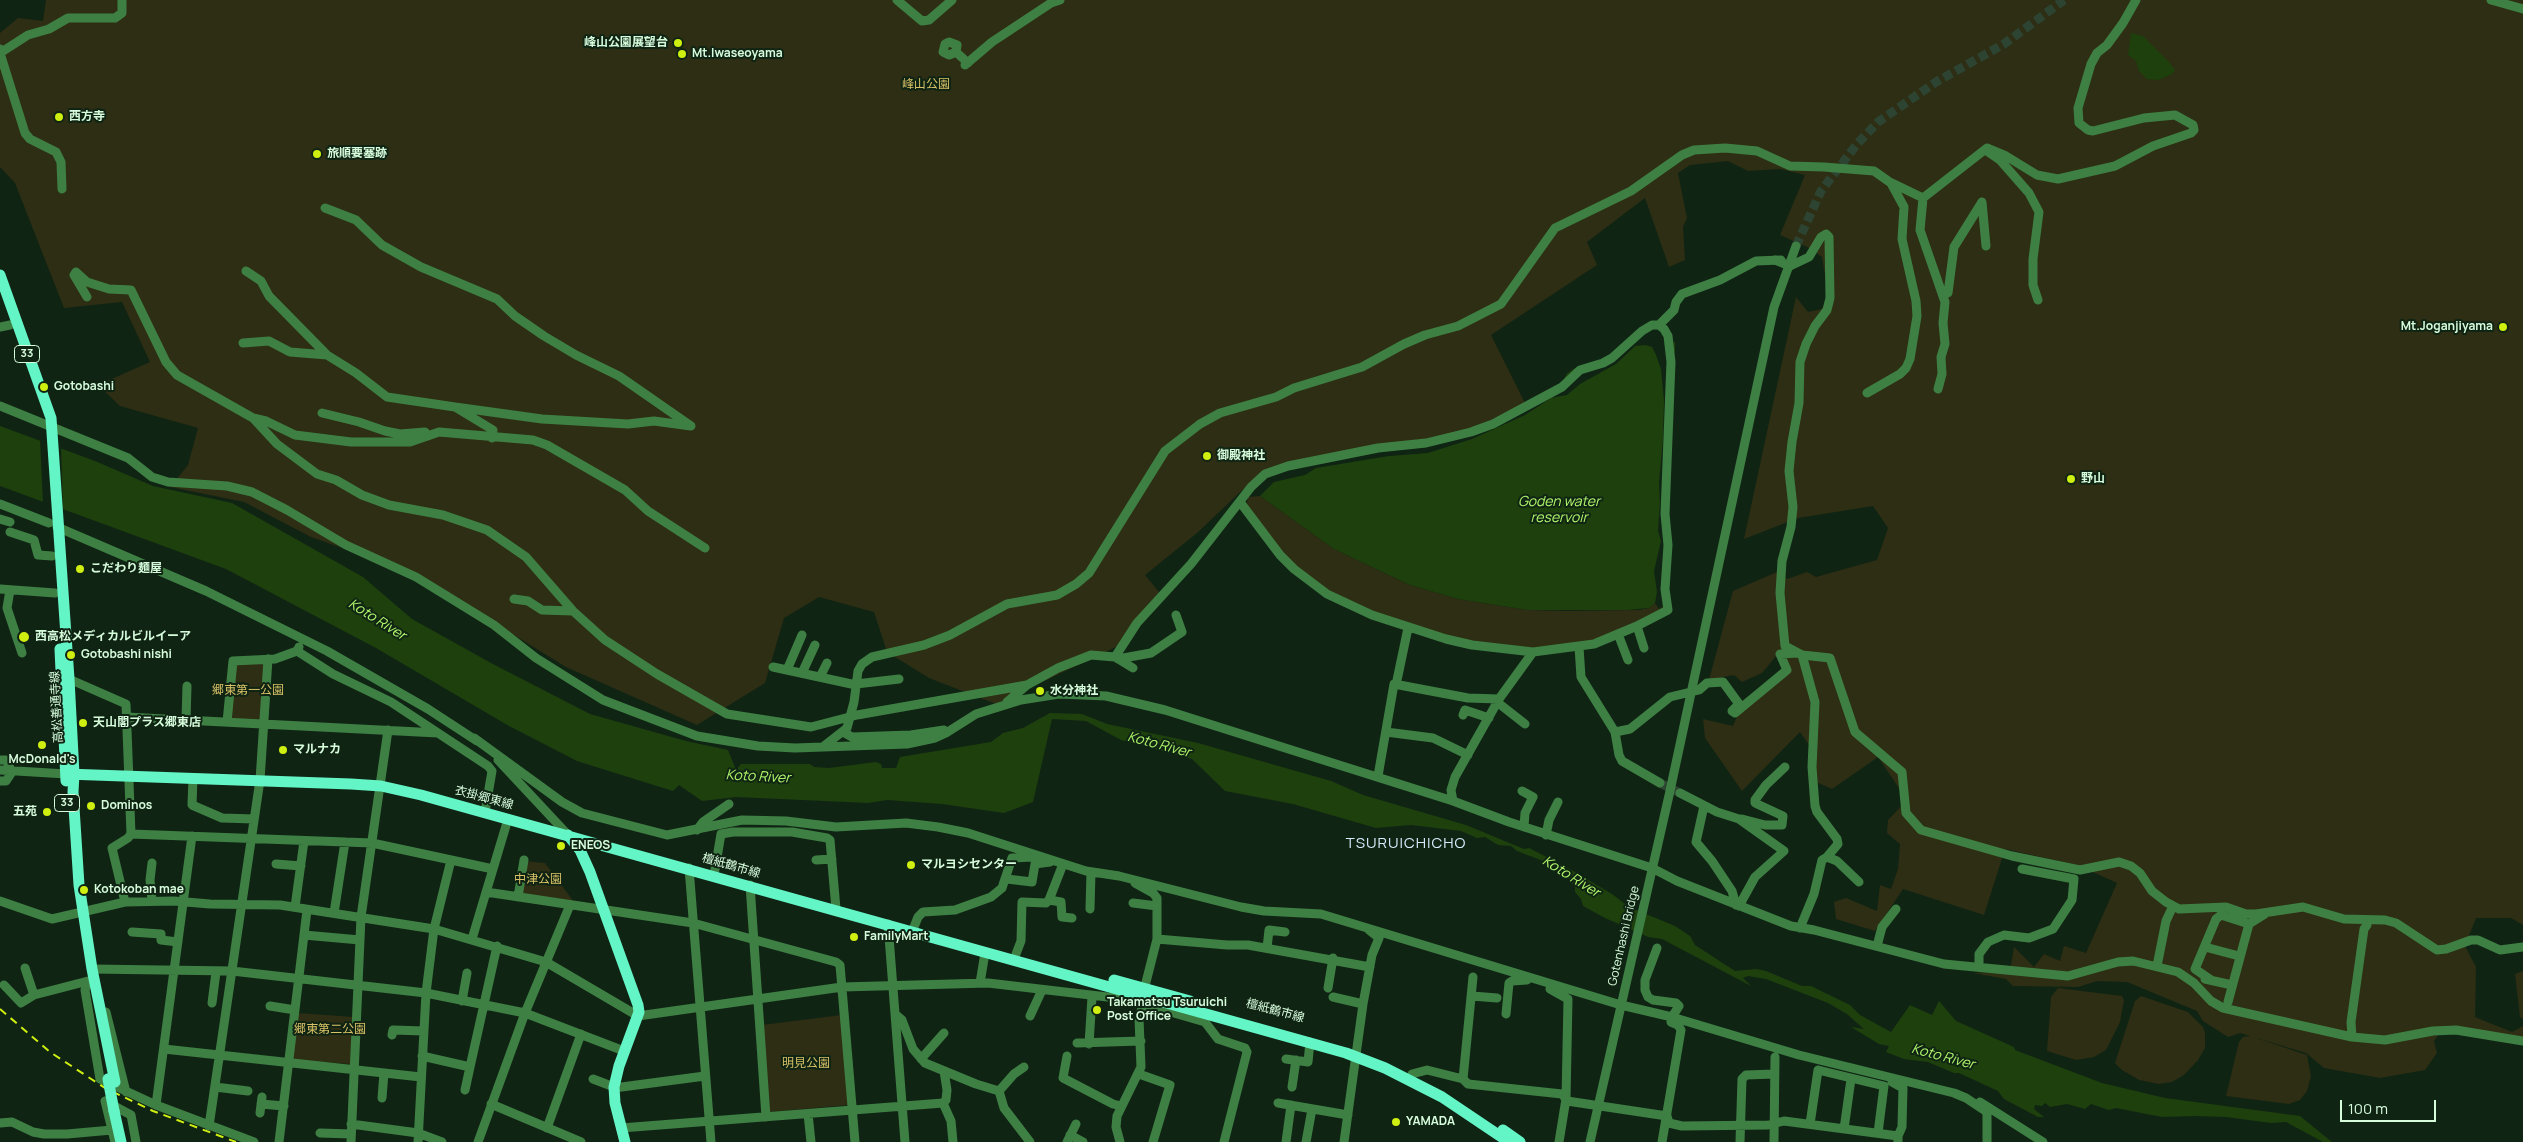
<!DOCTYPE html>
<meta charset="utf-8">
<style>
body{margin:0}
#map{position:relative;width:2523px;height:1142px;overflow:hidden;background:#102414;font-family:Manrope,sans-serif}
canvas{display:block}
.scale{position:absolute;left:2340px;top:1100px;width:96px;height:22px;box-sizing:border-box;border:2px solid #d6fcdc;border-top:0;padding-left:6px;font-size:15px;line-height:18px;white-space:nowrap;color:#d6fcdc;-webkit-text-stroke:4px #102414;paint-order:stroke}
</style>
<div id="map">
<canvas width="2523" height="1142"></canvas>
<div class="scale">100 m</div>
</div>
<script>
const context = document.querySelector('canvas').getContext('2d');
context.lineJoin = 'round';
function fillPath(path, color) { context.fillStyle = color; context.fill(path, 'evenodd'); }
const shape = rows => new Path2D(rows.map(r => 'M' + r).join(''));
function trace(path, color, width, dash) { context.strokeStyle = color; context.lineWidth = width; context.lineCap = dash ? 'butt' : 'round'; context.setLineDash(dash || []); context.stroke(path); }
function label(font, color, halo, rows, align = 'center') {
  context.font = font + ' Manrope,"Noto Sans JP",sans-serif'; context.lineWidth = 4; context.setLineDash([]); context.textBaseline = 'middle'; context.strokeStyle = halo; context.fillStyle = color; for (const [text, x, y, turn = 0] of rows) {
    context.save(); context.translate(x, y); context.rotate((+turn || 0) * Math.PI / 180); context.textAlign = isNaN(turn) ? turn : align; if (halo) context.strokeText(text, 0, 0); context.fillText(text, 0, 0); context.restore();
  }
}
const green = shape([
 [46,0,2523,0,2523,925,2511,918,2476,918,2465,946,2476,967,2475,1017,2512,1032,2523,1026,2523,1037,2443,1028,2434,1041,2437,1053,2425,1070,2380,1078,2324,1068,2306,1053,2240,1033,2228,1037,2203,1021,2197,1011,2127,982,2097,981,2078,987,2013,986,2006,979,1973,973,2010,971,2014,947,2034,967,2044,954,2060,961,2064,946,2086,953,2117,883,2077,865,2005,849,1984,915,1903,889,1875,931,1836,919,1834,902,1846,898,1877,911,1880,885,1891,889,1898,869,1900,844,1887,833,1888,820,1907,800,1878,757,1832,789,1816,782,1814,752,1800,732,1742,791,1705,738,1703,719,1733,726,1738,714,1788,671,1777,655,1762,673,1742,682,1734,675,1709,680,1733,591,1777,572,1787,579,1807,572,1816,577,1877,560,1888,528,1873,506,1798,518,1744,539,1796,297,1808,312,1822,309,1828,294,1822,257,1809,248,1780,235,1805,175,1780,169,1748,171,1728,161,1690,165,1678,173,1687,218,1683,227,1685,260,1669,267,1645,198,1587,242,1597,265,1491,335,1525,403,1481,425,1433,441,1344,454,1253,480,1197,533,1145,575,1164,598,1120,645,996,704,929,678,887,652,874,612,819,597,784,618,765,683,697,725,566,667,413,573,311,537,244,502,170,487,188,465,198,428,120,406,98,385,150,362,122,302,64,308,15,183,0,167,0,33,18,18,43,21],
 [1260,496,1334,549,1410,585,1458,599,1528,610,1565,611,1639,610,1649,608,1655,603,1659,609,1664,606,1665,611,1605,638,1530,650,1462,641,1394,621,1324,591,1282,554,1246,508,1248,497],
 [266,662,261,721,231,719,235,663],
 [524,861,545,863,574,902,521,893],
 [2523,971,2523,1019,2520,1017,2515,974],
 [2058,988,2122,996,2124,1000,2120,1022,2106,1050,2094,1057,2076,1060,2047,1051,2051,997],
 [2141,996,2188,1012,2203,1027,2205,1033,2205,1048,2198,1060,2184,1075,2172,1082,2159,1084,2139,1080,2122,1070,2115,1063,2135,1001],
 [297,1013,354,1017,351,1064,293,1060],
 [842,1015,849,1105,768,1112,762,1025],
 [2250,1036,2307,1055,2311,1076,2307,1091,2300,1100,2289,1104,2226,1096,2239,1042,2243,1037]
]);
const water = shape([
 [2131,33,2143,36,2169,62,2175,70,2172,74,2159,80,2147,79,2139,71,2136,61,2128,55],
 [1645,345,1652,347,1656,355,1661,369,1664,401,1663,439,1659,483,1660,503,1658,531,1661,541,1654,571,1657,592,1655,603,1649,608,1627,610,1528,610,1458,599,1410,585,1334,549,1260,496,1274,482,1305,475,1316,468,1389,456,1428,453,1472,439,1525,415,1551,398,1567,395,1580,384,1616,364,1635,346],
 [0,426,95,461,153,486,232,503,363,577,412,619,491,663,590,714,686,741,728,750,736,770,741,764,810,764,814,767,829,768,876,762,881,764,882,768,896,768,900,757,991,742,1003,733,1023,728,1050,713,1082,714,1107,724,1198,743,1331,781,1363,795,1466,825,1524,849,1529,848,1570,869,1612,894,1629,907,1675,926,1690,936,1695,945,1735,971,1756,969,1766,971,1802,986,1811,986,1850,1005,1860,1015,1891,1032,1910,1005,1932,1015,1939,1001,1956,1021,2014,1047,2015,1050,2102,1083,2165,1098,2300,1116,2332,1142,2323,1142,2286,1122,2271,1123,2226,1117,2195,1116,2162,1117,2116,1108,2109,1110,2091,1104,2085,1109,2067,1104,2050,1107,2045,1103,2042,1106,2035,1105,2034,1109,2044,1117,2038,1117,2004,1099,1998,1091,1959,1073,1954,1073,1928,1062,1904,1059,1886,1052,1889,1046,1879,1044,1851,1027,1864,1029,1847,1014,1828,1003,1766,979,1748,976,1743,978,1751,986,1662,939,1648,937,1605,918,1583,906,1581,899,1575,892,1575,887,1564,873,1551,864,1517,851,1511,846,1498,845,1485,837,1477,838,1461,831,1411,825,1376,828,1293,804,1225,791,1192,759,1121,740,1086,721,1052,719,1033,802,1004,813,942,804,887,800,868,803,736,797,702,801,679,785,673,791,577,761,509,726,376,648,226,569,0,486]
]);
const pier = shape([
 [40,439,61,446,63,512,43,504]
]);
const stream = shape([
 [1674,351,1674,343],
 [1565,379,1568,374,1575,369]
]);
const minorTunnel = shape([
 [1796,246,1821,191,1857,144,1878,122,1936,82,2004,44,2064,0],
 [1660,783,1680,793]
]);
const minor = shape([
 [897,0,922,21,929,20,952,0],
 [2491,0,2523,9],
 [0,49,0,53,28,35,49,29,68,18,115,18,122,13,122,0],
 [956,52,957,45,949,42,945,44,943,52,949,55,956,52,968,63],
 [0,53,25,133,30,139,56,152,61,162,62,189],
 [965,65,992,42,1051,3,1060,0],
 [1987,151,2000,160,2029,193,2039,212,2033,259,2033,285,2038,300],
 [1892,183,1923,198],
 [325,208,356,220,382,245,421,267,497,299,515,316,544,336,576,355,619,376,691,426,654,421,628,424,542,419,455,407],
 [1790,266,1809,257,1821,237,1826,234,1829,237,1830,298,1827,310,1815,326,1806,344,1800,362,1799,403,1792,442,1789,471,1793,507,1791,527,1782,561,1780,593,1785,646,1802,655,1830,658,1855,732,1902,772,1906,813,1921,830,2012,856,2080,870,2119,862,2131,866,2140,873,2152,891,2166,902,2179,909,2226,907,2246,914,2256,914,2303,907,2344,919,2385,920,2396,923,2437,950,2446,949,2471,940,2478,940,2500,950,2523,947],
 [246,271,261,281,269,296,327,355,356,373,387,397,455,407,493,430,492,438],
 [1944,294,1948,293,1954,247,1982,202,1986,246],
 [87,297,74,275,76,272,87,282,109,289,131,290,166,362,177,375,253,418,277,444,317,474,336,480,362,495,389,505,443,515,487,530,526,557,573,611,605,640,657,674,727,714,811,727,857,715,1027,685],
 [1659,325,1674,310,1676,302,1682,294,1720,280,1756,261,1781,260],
 [0,327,10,325],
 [243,343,269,341,290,352,327,355],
 [1938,389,1942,374,1941,357,1945,344,1943,323,1945,302,1920,230,1923,198,1987,148,2006,156,2037,175,2058,179,2115,166,2153,146,2191,133,2194,130,2193,125,2175,115,2144,118,2093,131,2088,130,2079,123,2078,108,2091,64,2097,53,2107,45,2123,23,2136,0],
 [0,406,128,458,152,477,168,482,227,486,252,492,287,510,346,545,416,577,494,625,536,658,603,700,697,736,758,746,795,748,907,744,935,738,946,733,976,714,1021,700,1059,694,1106,696,1165,710,1453,801,1509,822,1652,868,1677,881,1791,926,1814,930,1944,964,2068,976,2118,962,2133,961,2178,972,2194,983,2211,1001,2223,1008,2352,1037,2385,1040,2433,1031,2456,1030,2523,1041],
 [322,413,359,422,385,431,400,434,425,432,428,436],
 [253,418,266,421,295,435,351,442,410,442,439,432,533,440,547,445,625,490,648,511,705,548],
 [1240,502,1280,555,1294,569,1327,594,1372,615,1446,639,1472,645,1533,652],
 [0,504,49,523],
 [0,519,10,522],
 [57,527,206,591,327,651,428,709,477,741],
 [10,532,34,540,38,555,52,556],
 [0,589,55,593],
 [10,590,7,608,22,653],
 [514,599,528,601,542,610,573,611],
 [1637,626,1644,648],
 [1618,634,1628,660],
 [1579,647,1581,677,1615,732,1619,755,1622,761,1660,783],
 [297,651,333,674,391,702,488,766,492,771,485,812],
 [1115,657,1137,623,1191,564,1251,487,1265,474,1288,466,1378,448,1426,443,1471,432,1493,424,1562,387,1580,370,1603,363,1612,358,1642,331,1652,325,1659,325,1664,329,1668,336,1671,362,1665,514,1668,545,1665,589,1668,610,1637,626,1594,644,1533,652,1499,699,1455,777,1451,790,1453,801],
 [1118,659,1151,653,1182,632,1176,615],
 [773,667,856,685],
 [787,670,802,635],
 [802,673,815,645],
 [820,677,827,663],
 [69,679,126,704,131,834],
 [856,684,899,679],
 [1396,685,1408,628],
 [1007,702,1027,685,1058,668,1091,655,1115,657,1133,668],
 [1497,702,1525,724],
 [1463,715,1465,710,1489,718],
 [126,717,438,733],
 [186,720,187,686],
 [227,722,233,661,275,659,297,651,299,647],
 [843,732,852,737,911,735,944,730],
 [1386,732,1433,738,1468,755],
 [1615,732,1630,729,1670,697,1699,690,1707,683,1723,682,1739,704,1732,711,1735,713,1787,670,1780,654,1798,653],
 [474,738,562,802,582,813,667,835,742,820,786,821,836,827,906,823,938,827,968,833,1086,871,1119,876,1241,907,1264,911,1321,914,1621,1005,1672,1017,1799,1055,1954,1093,1966,1098,1987,1112,1987,1142],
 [824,746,847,728,854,702,858,671,862,664,872,657,924,645,950,635,1007,604,1057,595,1076,584,1089,573,1165,451,1200,424,1220,413,1276,397,1294,388,1362,367,1404,344,1425,335,1458,326,1501,304,1555,228,1631,191,1682,155,1694,150,1725,148,1757,151,1790,166,1824,167,1874,171,1891,183,1904,207,1902,239,1916,301,1917,316,1910,359,1906,368,1900,374,1867,393],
 [0,760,6,760,12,772,6,781,0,781],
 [498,760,568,835],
 [0,770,66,774],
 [1378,776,1394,684,1468,698,1499,699],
 [193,778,192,805,222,818,254,819],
 [1522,791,1533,797,1525,813,1524,827],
 [1680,793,1717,812,1739,819,1784,851,1755,877,1739,906],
 [1704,806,1696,842,1712,861,1732,891,1736,905],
 [1742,819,1765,825,1782,825,1783,816,1755,803,1755,800,1766,785,1785,767],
 [697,830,703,822,729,804],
 [1546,835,1549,820,1558,802],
 [1827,857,1837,861,1859,882],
 [816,860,832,859],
 [152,863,150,880,152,901],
 [276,864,301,866],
 [689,868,711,1142],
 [493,869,508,819],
 [714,875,721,834,733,832,792,832,827,838,830,840,836,909],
 [1007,879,1032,882,1035,864,1050,862],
 [1135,883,1153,893,1157,898,1157,939,1143,994],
 [750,885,766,1117],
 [486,892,693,923,836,962,840,965,855,1142],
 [518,897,524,860],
 [1049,900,1061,902,1062,917,1072,918],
 [0,901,52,919,125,902,112,848,128,838,131,834,372,843,493,869,472,939],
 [125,902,174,901,210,904,280,905,434,929,546,962,638,1016,842,987,988,983,1116,998,1121,997,1123,986],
 [1133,903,1157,906],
 [295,907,304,841],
 [1090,909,1091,872],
 [334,913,345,842],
 [888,924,905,1142],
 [914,927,918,917,923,912,955,910,991,897,1002,888,1012,858,1032,857],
 [1800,928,1814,894,1822,860,1827,857,1838,844,1837,839,1817,812,1815,806,1812,767,1815,702,1802,655],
 [132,932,161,934,161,940,178,942],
 [304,935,360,940],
 [1157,939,1227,945,1248,945,1370,967],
 [1877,946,1882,927,1896,909],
 [2205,947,2239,956],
 [1267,948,1269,930,1285,932],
 [1657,948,1645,980,1645,990,1648,997,1653,1000,1676,1003,1679,1006,1672,1017],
 [1016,954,1021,941,1022,902,1046,903,1049,900,1063,864],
 [2157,966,2166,921,2173,906],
 [1979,967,1979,954,1988,942,2004,935,2029,938,2053,929,2072,900,2074,879,2022,869],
 [25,968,34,995,88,981,85,990,100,1079,156,1105,254,1142],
 [92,969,232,971,426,993,525,1013,624,1051],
 [2205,979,2232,985],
 [2211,980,2195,969,2216,919,2221,915,2249,924,2265,914],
 [980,983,985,953],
 [4,985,21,1003,34,995],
 [1328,988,1333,958],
 [1550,989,1568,999,1566,1099,1559,1142],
 [1472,996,1497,998],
 [1333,997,1363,1004],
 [462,1001,467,973],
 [2228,1002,2249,924],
 [212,1003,216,972],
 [1143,1004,1205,1022,1218,1039,1245,1048,1247,1052,1224,1142],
 [270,1006,295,1010],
 [106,1012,126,1092],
 [895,1014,902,1020,913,1049,925,1063,976,1084,999,1091,1004,1108,1030,1142],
 [1506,1014,1509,983,1512,981,1527,980],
 [1030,1016,1042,990],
 [392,1035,393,1030,424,1031],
 [2352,1037,2351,1022,2364,929,2367,925],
 [1077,1043,1141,1041],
 [1089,1044,1092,997],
 [164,1049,421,1077],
 [422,1056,470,1067,497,946],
 [1067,1056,1063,1078,1113,1104,1121,1106],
 [921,1059,944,1033],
 [1286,1059,1308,1062,1310,1042],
 [1139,1074,1170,1085,1153,1142],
 [1412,1074,1427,1070,1463,1079,1468,1084,1562,1094,1567,1101,1667,1116,1669,1123,1682,1126,1768,1125,1784,1121,1898,1136,1898,1142],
 [593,1079,614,1087],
 [1463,1079,1473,977],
 [1892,1082,1903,1088,1902,1127,1898,1136],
 [215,1087,248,1091],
 [1292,1087,1296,1060],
 [614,1088,705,1076],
 [465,1090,470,1067],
 [999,1091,1014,1074,1024,1067],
 [382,1098,384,1073],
 [105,1101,131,1115,136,1142],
 [105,1101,115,1142],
 [1980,1102,2043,1142],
 [943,1103,946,1100,947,1090,944,1071],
 [1278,1103,1348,1115],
 [261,1104,284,1106],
 [491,1104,581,1142],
 [156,1105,192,836],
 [260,1113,262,1097],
 [808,1114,811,1142],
 [0,1123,12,1122,33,1132,44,1134,67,1134,112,1130],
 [351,1124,418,1133,442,1142],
 [1810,1124,1818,1070,1884,1086,1878,1133],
 [209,1126,260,780,268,659],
 [547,1128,581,1034],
 [621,1128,943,1103,951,1121,953,1142],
 [1844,1129,1851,1079],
 [320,1133,351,1134],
 [1070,1135,1083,1142],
 [279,1142,307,910],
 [351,1142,361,917,388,730],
 [418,1142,426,993,434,929,451,860],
 [478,1142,525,1013,570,905],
 [1067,1142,1076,1124],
 [1120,1142,1116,1127,1117,1116,1141,1067,1139,1019,1144,1000],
 [1286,1142,1291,1105],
 [1306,1142,1312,1109],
 [1344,1142,1363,1004,1372,955,1379,938,1369,930],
 [1590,1142,1670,791,1774,307,1796,246],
 [1662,1142,1681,1030,1678,1025,1671,1022],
 [1740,1142,1742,1079,1746,1075,1774,1074],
 [1774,1142,1775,1057]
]);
const major = shape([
 [0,275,51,418,69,679,74,774,73,792,79,885,92,969,115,1082],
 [60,649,66,781],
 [66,774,351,784,381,786,421,795,1346,1053,1385,1068,1442,1097,1509,1142],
 [568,835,580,850,590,872,638,1005,639,1012,619,1066,614,1087,615,1103,625,1142],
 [1114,980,1190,1001],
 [114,1111,121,1142],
 [1503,1130,1520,1142]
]);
const rail = shape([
 [0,1009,50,1052,105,1088,153,1111,236,1142]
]);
const minorBridge = shape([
 [1775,260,1790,266]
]);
const majorBridge = shape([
 [108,1079,114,1111]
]);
const markers = [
 [678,43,5,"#ceef0f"],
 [682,54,5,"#ceef0f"],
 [59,117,5,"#ceef0f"],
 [317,154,5,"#ceef0f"],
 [2503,327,5,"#ceef0f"],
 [44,387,5,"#ceef0f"],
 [1207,456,5,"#ceef0f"],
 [2071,479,5,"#ceef0f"],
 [80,569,5,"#ceef0f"],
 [24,637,6,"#ceef0f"],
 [71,655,5,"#ceef0f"],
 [1040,691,5,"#ceef0f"],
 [83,723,5,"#ceef0f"],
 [42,745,5,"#ceef0f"],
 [283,750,5,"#ceef0f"],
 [91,806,5,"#ceef0f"],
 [47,812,5,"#ceef0f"],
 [561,846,5,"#ceef0f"],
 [911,865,5,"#ceef0f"],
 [84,890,5,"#ceef0f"],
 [854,937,5,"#ceef0f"],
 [1097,1010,5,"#ceef0f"],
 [1396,1122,5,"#ceef0f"]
];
const shields = [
 [27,354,25],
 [67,803,25]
];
const shieldNames = [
 ["33",27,354],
 ["33",67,803]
];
const poiNames = [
 ["峰山公園展望台",668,43,"right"],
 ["Mt.Iwaseoyama",692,54],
 ["西方寺",69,117],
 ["旅順要塞跡",327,154],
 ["Mt.Joganjiyama",2493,327,"right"],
 ["Gotobashi",54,387],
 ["御殿神社",1217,456],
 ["野山",2081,479],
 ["こだわり麺屋",90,569],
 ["西高松メディカルビルイーア",35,637],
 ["Gotobashi nishi",81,655],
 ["水分神社",1050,691],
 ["天山閣プラス郷東店",93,723],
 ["マルナカ",293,750],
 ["McDonald's",42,760,"center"],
 ["Dominos",101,806],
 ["五苑",37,812,"right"],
 ["ENEOS",571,846],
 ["マルヨシセンター",921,865],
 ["Kotokoban mae",94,890],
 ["FamilyMart",864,937],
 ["Takamatsu Tsuruichi",1107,1003],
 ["Post Office",1107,1017],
 ["YAMADA",1406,1122]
];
const parkNames = [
 ["峰山公園",926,85],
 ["郷東第一公園",248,691],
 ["中津公園",538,880],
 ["郷東第二公園",330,1030],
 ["明見公園",806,1064]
];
const streetNames = [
 ["高松善通寺線",57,707,-93],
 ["衣掛郷東線",484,798,15],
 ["檀紙鶴市線",731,866,16],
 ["Gotenhashi Bridge",1624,936,-77],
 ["檀紙鶴市線",1275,1011,15]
];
const waterNames = [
 ["Goden water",1559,502],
 ["reservoir",1559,518],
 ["Koto River",377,620,32],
 ["Koto River",1159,745,15],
 ["Koto River",758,777,3],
 ["Koto River",1571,877,32],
 ["Koto River",1943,1057,15]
];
const quarterNames = [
 ["TSURUICHICHO",1406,844]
];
fillPath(green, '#2d2e13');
fillPath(water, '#1d400d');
fillPath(pier, '#102414');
trace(stream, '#1d400d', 2);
trace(minorTunnel, '#2e4432', 9, [9, 4.5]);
trace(minor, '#3e8044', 9);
trace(major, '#64f5c6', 11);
trace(rail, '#ceef0f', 2, [8, 6]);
trace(minorBridge, '#3e8044', 9);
trace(majorBridge, '#64f5c6', 11);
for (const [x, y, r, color] of markers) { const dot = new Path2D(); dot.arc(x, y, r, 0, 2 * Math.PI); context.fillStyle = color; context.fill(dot); trace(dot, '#102414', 2); }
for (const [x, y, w] of shields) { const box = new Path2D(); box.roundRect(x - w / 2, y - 8.5, w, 17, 4); context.fillStyle = '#102414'; context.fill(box); trace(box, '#d6fcdc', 1); }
label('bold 11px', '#d6fcdc', null, shieldNames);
label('bold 12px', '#d6fcdc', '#102414', poiNames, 'left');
label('12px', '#d8c166', '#102414', parkNames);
label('12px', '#d6fcdc', '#102414', streetNames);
label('italic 14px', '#aff66a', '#102414', waterNames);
context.letterSpacing = '1px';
label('15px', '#d7edfd', '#102414', quarterNames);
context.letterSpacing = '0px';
</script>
